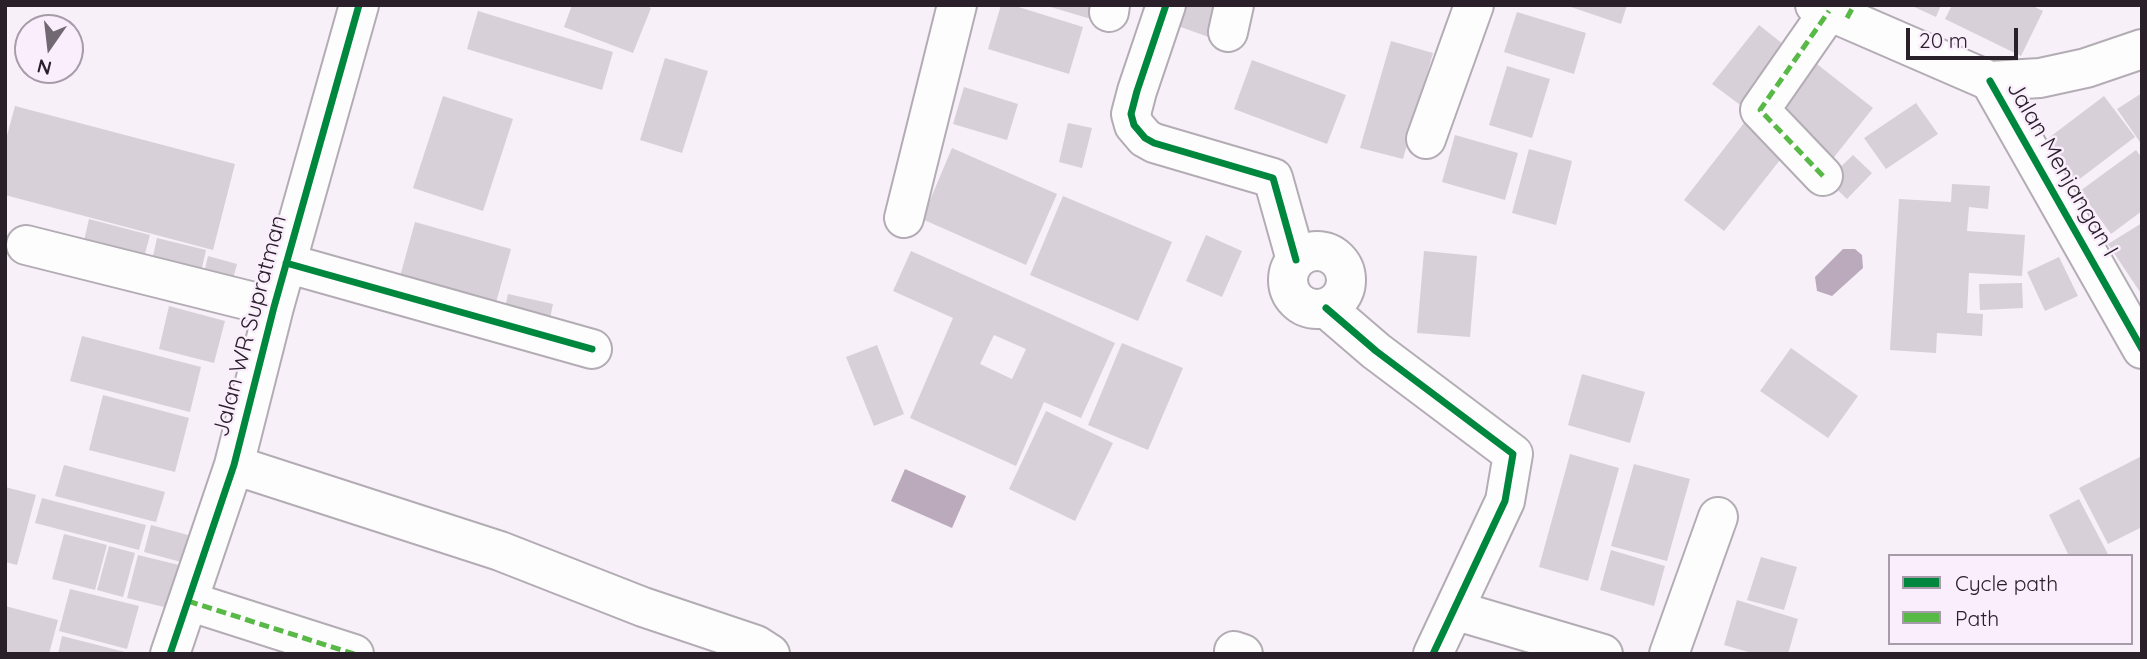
<!DOCTYPE html>
<style>
body{margin:0}
#map{position:relative;width:2147px;height:659px;overflow:hidden;background:#f7f0f8;font-family:Quicksand,sans-serif}
canvas{display:block}
.frame{position:absolute;inset:0;border:7px solid #29202a;pointer-events:none}
.legend{position:absolute;left:1888px;top:554px;width:245px;height:91px;box-sizing:border-box;background:#faedfc;border:2px solid #a69ba8;margin:0;padding:9px 12px;list-style:none;font-size:21px;color:#29202a}
.legend li{display:flex;align-items:center;gap:14px;height:35px}
.legend b{width:35px;border:2px solid #a69ba8}
.north{position:absolute;left:14px;top:14px;width:70px;height:70px;box-sizing:border-box;background:#faedfc;border:2px solid #a69ba8;border-radius:50%;rotate:194deg;font-size:19px;font-weight:700;line-height:28px;text-align:center;color:#29202a}
.north::after{content:'';display:block;margin:auto;width:24px;height:32px;background:#716972;clip-path:polygon(50% 0,100% 100%,50% 72%,0 100%)}
.scale{position:absolute;left:1906px;top:28px;width:112px;height:32px;box-sizing:border-box;border:4px solid #29202a;border-top:0;padding-left:9px;font-size:21px;line-height:24px;white-space:nowrap;color:#29202a;-webkit-text-stroke:5px #faedfc;paint-order:stroke}
</style>
<div id="map">
<canvas width="2147" height="659"></canvas>
<div class="frame"></div>
<ul class="legend">
<li><b style="height:9px;background:#00873e"></b>Cycle path</li>
<li><b style="height:9px;background:#58b947"></b>Path</li>
</ul>
<div class="north">N</div>
<div class="scale">20 m</div>
</div>
<script>
const context = document.querySelector('canvas').getContext('2d');
context.lineJoin = 'round';
function fillPath(path, color) { context.fillStyle = color; context.fill(path, 'evenodd'); }
const shape = rows => new Path2D(rows.map(r => 'M' + r).join(''));
function trace(path, color, width, dash) { context.strokeStyle = color; context.lineWidth = width; context.lineCap = dash ? 'butt' : 'round'; context.setLineDash(dash || []); context.stroke(path); }
function label(font, color, halo, rows, align = 'center') {
  context.font = font + ' Quicksand,sans-serif'; context.lineWidth = 5; context.setLineDash([]); context.textBaseline = 'middle'; context.strokeStyle = halo; context.fillStyle = color; for (const [text, x, y, turn = 0] of rows) {
    context.save(); context.translate(x, y); context.rotate((+turn || 0) * Math.PI / 180); context.textAlign = isNaN(turn) ? turn : align; if (halo) context.strokeText(text, 0, 0); context.fillText(text, 0, 0); context.restore();
  }
}
const water = shape([
 [1843,249,1855,249,1862,255,1863,268,1832,296,1817,291,1815,277],
 [905,469,966,496,952,528,891,501]
]);
const building = shape([
 [572,5,643,5,651,8,633,53,564,27],
 [1001,5,1012,5,1083,27,1069,74,988,49],
 [1044,5,1095,5,1091,19],
 [1185,5,1226,5,1214,39,1178,26],
 [1565,5,1627,5,1621,24],
 [1910,5,1941,5,1936,17],
 [1952,5,2031,5,2043,11,2021,56,1945,19],
 [478,11,613,52,602,90,467,49],
 [1517,12,1586,33,1574,74,1504,52],
 [1759,25,1793,52,1747,110,1712,84],
 [1391,41,1433,53,1403,159,1360,148],
 [1808,57,1873,108,1831,161,1766,109],
 [665,58,708,71,682,153,640,140],
 [1252,60,1346,95,1327,144,1234,109],
 [1507,66,1550,79,1532,138,1489,125],
 [964,87,1018,104,1007,140,953,124],
 [2142,93,2142,145,2117,109],
 [443,96,513,119,483,211,413,188],
 [2104,96,2135,137,2065,190,2034,149],
 [1916,103,1938,134,1886,169,1864,138],
 [15,106,235,164,213,250,5,195,5,143],
 [1751,114,1791,146,1724,231,1684,200],
 [1068,123,1092,128,1082,168,1059,162],
 [1455,135,1518,153,1505,200,1442,182],
 [952,148,1057,194,1026,265,922,219],
 [1529,149,1572,161,1556,225,1512,213],
 [2136,150,2142,158,2142,211,2111,234,2080,191],
 [1853,155,1872,173,1847,199,1827,180],
 [1952,184,1990,186,1988,209,1969,207,1967,231,2025,235,2022,276,1969,273,1967,313,1983,314,1982,336,1937,333,1936,353,1890,350,1899,199,1951,202],
 [1063,196,1172,242,1138,321,1030,275],
 [89,219,150,235,143,261,83,245],
 [415,222,511,249,495,306,399,280],
 [2142,223,2142,295,2108,244],
 [1206,235,1242,251,1222,297,1186,281],
 [157,238,206,250,199,281,150,269],
 [911,251,1115,343,1081,418,1044,402,1016,466,910,418,953,318,893,291],
 [994,335,1026,349,1012,379,980,364],
 [1424,251,1477,256,1470,337,1417,333],
 [208,256,237,264,230,290,202,282],
 [2059,257,2078,296,2045,311,2027,272],
 [2022,283,2023,308,1980,310,1979,284],
 [508,294,553,304,548,328,503,317],
 [169,306,225,321,214,363,159,349],
 [82,336,201,367,190,412,70,381],
 [1122,343,1183,368,1148,450,1088,425],
 [877,345,904,414,874,426,846,357],
 [1791,348,1858,396,1828,438,1760,391],
 [1582,374,1645,392,1630,443,1568,425],
 [103,395,189,418,175,472,89,450],
 [1046,411,1113,443,1075,521,1009,489],
 [1570,454,1619,468,1588,581,1539,567],
 [2142,456,2142,527,2108,544,2079,488],
 [1634,464,1690,479,1667,561,1611,546],
 [64,465,165,492,156,522,55,496],
 [5,487,36,495,17,565,5,562],
 [42,498,146,525,139,550,35,523],
 [2079,499,2108,554,2105,556,2069,556,2049,515],
 [151,525,188,535,181,562,144,552],
 [64,534,107,545,95,590,52,579],
 [109,546,135,553,123,597,97,590],
 [1611,550,1665,566,1654,606,1600,590],
 [138,555,179,565,168,608,127,598],
 [1761,557,1797,567,1784,610,1747,600],
 [70,589,139,606,127,649,59,631],
 [1737,600,1798,619,1788,654,1755,654,1724,645],
 [5,606,58,620,49,654,5,654],
 [62,636,129,653,129,654,58,654]
]);
const minor = shape([
 [1166,5,1137,91,1131,114,1134,125,1145,138,1154,143,1273,178,1296,260],
 [1109,12,1110,5],
 [1228,32,1234,5],
 [1990,81,2142,349],
 [1426,139,1474,5],
 [1823,176,1760,110,1829,11],
 [904,218,957,5],
 [26,245,274,307],
 '1288 280a29 29 0 1 1 58 0a29 29 0 1 1-58 0Z',
 [286,263,592,349],
 [1326,308,1376,351,1513,454,1505,501,1433,654],
 [234,465,500,551,643,607,756,645,770,654],
 [188,601,354,654],
 [1454,610,1603,654],
 [1234,651,1243,654],
 [170,654,234,465,274,307,359,5],
 [1669,654,1718,517]
]);
const major = shape([
 [1815,5,1990,81,2040,78,2086,68,2142,49]
]);
const quiet = shape([
 [1847,18,1854,5],
 [1823,176,1760,110,1829,11],
 [188,601,354,654]
]);
const cycleway = shape([
 [1166,5,1137,91,1131,114,1134,125,1145,138,1154,143,1273,178,1296,260],
 [1990,81,2142,349],
 [286,263,592,349],
 [1326,308,1376,351,1513,454,1505,501,1433,654],
 [170,654,234,465,274,307,359,5]
]);
const streetNames = [
 ["Jalan Menjangan I",2062,169,60],
 ["Jalan WR Supratman",250,326,-75]
];
fillPath(water, '#bbaabc');
fillPath(building, '#d7d0d8');
trace(minor, '#b3acb4', 42);
trace(major, '#b3acb4', 42);
trace(minor, '#fefdfe', 38);
trace(major, '#fefdfe', 38);
trace(quiet, '#58b947', 5, [10, 5]);
trace(cycleway, '#00873e', 7);
label('23px', '#29202a', '#faedfc', streetNames);
</script>
